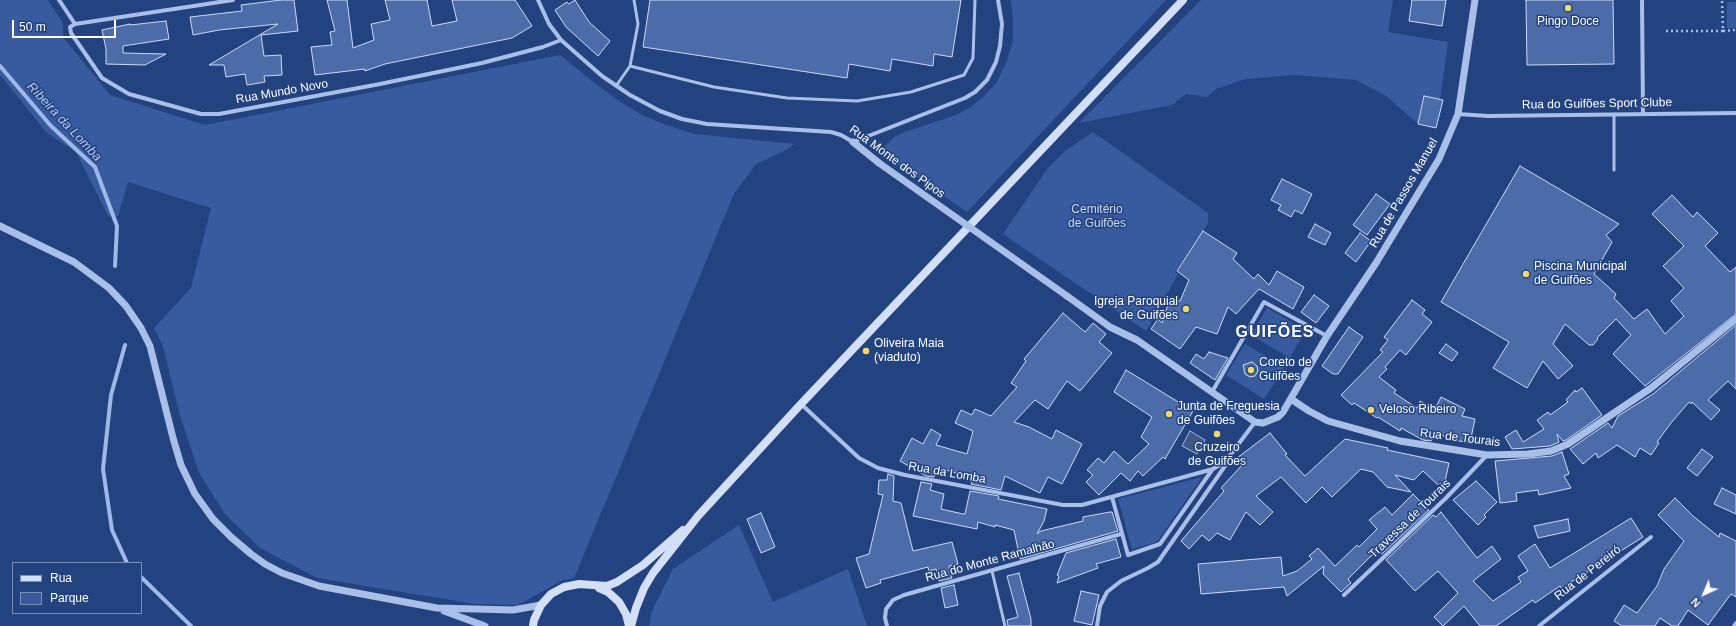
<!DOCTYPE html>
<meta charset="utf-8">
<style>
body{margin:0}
#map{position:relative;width:1736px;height:626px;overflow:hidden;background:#234380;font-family:Arial,sans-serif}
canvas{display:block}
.legend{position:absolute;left:12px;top:562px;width:130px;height:52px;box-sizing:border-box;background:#234380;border:1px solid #7b8eb3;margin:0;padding:5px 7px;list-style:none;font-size:12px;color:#fff}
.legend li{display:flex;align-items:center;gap:8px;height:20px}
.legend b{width:20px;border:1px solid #7b8eb3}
.north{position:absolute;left:1684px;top:574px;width:40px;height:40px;-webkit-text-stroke:3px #234380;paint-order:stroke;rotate:224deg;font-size:11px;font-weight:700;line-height:16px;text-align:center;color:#fff}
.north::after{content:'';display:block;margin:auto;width:14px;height:18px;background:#fff;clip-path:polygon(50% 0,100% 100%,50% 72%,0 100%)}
.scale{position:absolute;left:12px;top:20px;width:104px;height:18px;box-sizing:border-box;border:2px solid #fff;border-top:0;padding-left:5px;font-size:12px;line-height:14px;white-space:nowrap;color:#fff;-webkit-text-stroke:3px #234380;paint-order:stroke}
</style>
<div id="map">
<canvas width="1736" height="626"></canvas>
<ul class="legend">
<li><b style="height:5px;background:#d3dff6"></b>Rua</li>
<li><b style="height:11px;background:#375b9e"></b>Parque</li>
</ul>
<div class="north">N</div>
<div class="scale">50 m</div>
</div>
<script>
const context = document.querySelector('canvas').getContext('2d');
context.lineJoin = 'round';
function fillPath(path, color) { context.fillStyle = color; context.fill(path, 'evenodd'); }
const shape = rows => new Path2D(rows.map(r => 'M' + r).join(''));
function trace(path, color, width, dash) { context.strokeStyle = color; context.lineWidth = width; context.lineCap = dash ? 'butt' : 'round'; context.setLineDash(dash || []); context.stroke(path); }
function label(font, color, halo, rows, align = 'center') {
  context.font = font + ' Arial,sans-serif'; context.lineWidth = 3; context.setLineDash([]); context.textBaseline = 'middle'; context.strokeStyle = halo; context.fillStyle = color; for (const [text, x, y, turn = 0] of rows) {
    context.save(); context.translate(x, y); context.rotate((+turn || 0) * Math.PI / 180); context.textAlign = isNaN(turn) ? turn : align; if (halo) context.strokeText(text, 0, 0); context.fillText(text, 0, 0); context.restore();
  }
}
const green = shape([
 [0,0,48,0,63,23,63,37,110,95,205,125,560,55,597,85,622,103,642,115,666,125,695,134,794,144,786,150,756,164,734,194,574,578,563,580,518,605,475,604,317,578,260,548,225,514,199,473,180,416,163,346,154,328,191,288,211,208,128,182,118,216,108,216,76,152,47,133,0,75],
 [1011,0,1166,0,967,212,892,160,883,151,885,146,894,137,905,132,956,115,971,107,983,97,997,82,1007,61,1013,40,1013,18],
 [1201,0,1393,0,1388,32,1448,42,1440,100,1424,96,1418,124,1386,96,1356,80,1294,75,1246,79,1216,89,1207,97,1186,94,1172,105,1079,123],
 [1727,2,1736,2,1736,28,1727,28],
 [1093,132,1208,213,1208,224,1175,272,1178,274,1146,331,1003,234,1048,168,1065,151],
 [1267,308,1306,330,1290,358,1251,335],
 [1245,344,1285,367,1264,399,1226,375],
 [1202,477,1157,542,1132,549,1118,499],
 [739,525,773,602,848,569,867,626,649,626,652,611,673,569]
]);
const water = shape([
 [1190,431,1205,440,1197,454,1182,446,1190,431]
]);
const stream = shape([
 [0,66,51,126,95,167,117,226,115,266],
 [125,345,111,395,103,469,112,530,127,563],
 [141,577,191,626]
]);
const building = shape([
 [281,0,294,0,298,31,261,35,264,56,281,55,282,75,264,76,265,82,247,85,245,74,226,77,224,65,209,65,278,24,219,30,193,35,190,17,242,11,241,5,281,0],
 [327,0,347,0,353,48,374,40,371,24,390,20,385,0,427,0,432,26,457,21,452,0,515,0,532,26,512,38,385,64,365,71,365,69,315,75,311,47,332,45,330,32,335,31,327,0],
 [575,0,589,22,610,41,598,56,566,27,555,10,567,2,569,4,575,0],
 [650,0,961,0,952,57,934,54,933,66,892,59,890,71,849,64,847,78,643,47,650,0],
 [1412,0,1446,0,1442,26,1409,21,1412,0],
 [1526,0,1613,0,1614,64,1527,65,1526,0],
 [166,21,169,39,123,46,123,53,166,54,145,65,106,64,106,49,102,30,130,24,130,25,166,21],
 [1424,96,1443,100,1436,128,1418,124,1424,96],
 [1520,166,1619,224,1606,235,1612,242,1594,274,1616,294,1614,298,1634,319,1647,309,1665,334,1684,316,1671,301,1684,288,1663,266,1684,246,1652,214,1672,195,1693,217,1697,212,1718,233,1705,246,1730,272,1736,267,1736,314,1645,386,1613,354,1631,335,1616,319,1597,338,1598,339,1593,345,1589,345,1565,324,1553,344,1573,366,1558,379,1543,361,1527,388,1493,368,1509,342,1441,302,1520,166],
 [1282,179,1312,194,1302,214,1295,210,1291,217,1278,210,1281,205,1271,200,1282,179],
 [1376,194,1390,204,1367,235,1353,225,1376,194],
 [1315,224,1331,233,1325,245,1308,237,1315,224],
 [1203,231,1237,253,1233,259,1254,279,1258,274,1269,285,1277,271,1304,287,1293,309,1259,289,1236,314,1228,307,1217,334,1196,327,1180,349,1151,329,1158,319,1162,323,1170,298,1180,301,1189,280,1177,271,1203,231],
 [1360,233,1371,241,1356,262,1345,253,1360,233],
 [1314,295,1329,306,1316,323,1301,312,1314,295],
 [1412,300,1425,310,1422,314,1432,322,1406,355,1400,350,1385,367,1387,369,1379,377,1396,390,1394,393,1417,408,1420,401,1435,409,1441,397,1465,409,1462,416,1475,419,1470,443,1449,439,1436,432,1431,441,1423,440,1401,428,1400,431,1378,417,1377,418,1354,403,1352,405,1341,395,1383,352,1380,350,1388,340,1384,337,1412,300],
 [1063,313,1085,332,1093,323,1106,334,1099,342,1112,353,1080,391,1067,381,1048,409,1035,400,1014,422,1029,427,1052,439,1056,430,1082,444,1062,484,1048,477,1040,493,1005,476,1001,490,971,484,973,478,936,467,934,477,926,476,900,461,912,438,923,444,931,429,941,435,936,445,967,454,973,431,955,423,961,410,972,415,975,409,991,416,1017,387,1011,383,1026,361,1024,359,1063,313],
 [1736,325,1736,389,1728,381,1708,400,1720,410,1711,420,1692,402,1691,404,1689,402,1671,423,1657,442,1659,443,1651,455,1640,448,1635,457,1617,445,1598,458,1596,453,1583,464,1570,449,1608,423,1612,428,1618,416,1653,394,1736,325],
 [1349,327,1363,337,1338,374,1333,374,1322,366,1349,327],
 [1446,344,1458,353,1452,361,1439,353,1446,344],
 [1209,352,1228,358,1215,380,1190,363,1196,354,1204,359,1209,352],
 [1252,362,1257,366,1258,371,1255,376,1250,377,1245,374,1243,365,1252,362],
 [1126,370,1193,411,1165,459,1163,457,1143,476,1138,471,1130,481,1121,473,1099,495,1086,482,1093,475,1087,470,1098,458,1104,463,1114,451,1128,464,1149,444,1141,437,1152,417,1114,392,1126,370],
 [1582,388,1602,415,1566,440,1563,441,1557,434,1559,442,1550,446,1512,449,1505,437,1516,430,1523,442,1544,429,1537,420,1548,412,1550,415,1568,402,1566,400,1575,390,1576,392,1582,388],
 [1270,433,1287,454,1285,455,1305,476,1345,439,1388,448,1387,450,1449,463,1444,486,1437,484,1423,471,1414,480,1395,475,1411,492,1387,487,1373,472,1361,469,1332,497,1322,487,1306,503,1281,477,1256,496,1273,512,1260,525,1246,512,1230,540,1217,533,1209,541,1202,535,1189,549,1181,541,1224,491,1221,488,1242,465,1237,458,1270,433],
 [1702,449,1713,457,1697,476,1687,468,1702,449],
 [1562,452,1569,474,1564,476,1571,488,1539,495,1538,490,1516,493,1517,501,1500,503,1495,461,1552,456,1562,452],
 [888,474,894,476,893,501,901,503,913,551,952,542,958,564,949,566,952,578,939,581,936,569,929,571,928,567,880,580,881,583,866,588,856,558,869,554,883,495,878,494,879,480,887,480,888,474],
 [1476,481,1497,502,1484,515,1486,517,1478,525,1453,500,1476,481],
 [921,482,932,484,930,490,944,494,941,509,963,514,965,514,970,491,999,496,998,499,1047,509,1044,521,1037,534,1041,531,1083,521,1083,517,1110,512,1112,512,1118,531,1020,559,1014,530,995,525,995,527,978,522,977,529,913,516,921,482],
 [1722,488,1736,495,1736,514,1714,504,1722,488],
 [1413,494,1429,510,1382,554,1378,551,1370,557,1348,579,1351,583,1341,592,1323,574,1324,566,1287,596,1284,587,1201,594,1198,564,1281,557,1283,576,1297,571,1312,559,1309,556,1318,548,1335,566,1357,545,1359,547,1377,529,1369,520,1385,507,1392,515,1413,494],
 [1675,498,1693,516,1719,537,1720,533,1736,541,1736,597,1731,594,1708,625,1688,610,1678,626,1672,626,1660,618,1655,626,1622,626,1614,621,1624,605,1637,613,1657,586,1664,569,1684,541,1658,515,1675,498],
 [1441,512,1477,558,1492,546,1501,559,1473,581,1493,601,1521,582,1518,577,1528,571,1518,556,1535,544,1550,568,1631,518,1643,537,1571,582,1573,585,1563,591,1560,586,1535,603,1533,600,1496,626,1480,626,1464,606,1443,626,1434,617,1458,593,1438,571,1415,591,1386,560,1433,515,1436,517,1441,512],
 [761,513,775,547,761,553,747,519,761,513],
 [1568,519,1570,531,1538,538,1534,526,1568,519],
 [1116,539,1121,557,1096,564,1098,568,1057,583,1059,576,1057,575,1066,553,1116,539],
 [1019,573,1031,619,1031,626,1008,626,1007,620,1018,617,1007,576,1019,573],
 [954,585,958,605,945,608,941,588,954,585],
 [1081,591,1099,595,1092,625,1074,621,1081,591]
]);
const path = shape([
 [1666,31,1723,31,1722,0],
 [1723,31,1736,30]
]);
const service = shape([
 [630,66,714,87,787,98,857,101,911,92,964,75,973,58,975,0],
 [616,86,630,66,638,24,634,0],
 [1614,170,1614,114],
 [992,571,1005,626]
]);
const minor = shape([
 [59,0,75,24],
 [538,0,549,24,561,40,602,76,630,95,660,111,682,119,707,124,831,132,841,135,853,142,965,98,975,92,987,80,996,62,1000,46,1002,24,998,0],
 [1642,0,1643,114],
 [75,24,70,27,71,33,102,78,129,94,201,114,219,114,380,84,482,63,543,47,561,40],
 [75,24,233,0],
 [1458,114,1488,116,1736,113],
 [1212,392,1264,302,1327,336],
 [801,404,859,458,878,468,905,475,1063,505,1082,505,1213,469,1225,462,1255,422],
 [1112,497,1128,555,1160,544,1212,470],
 [1344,595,1446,498,1487,455],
 [887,626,885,618,886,609,893,600,904,595,1121,534],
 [1097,626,1100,606,1107,592,1121,581,1148,568,1158,562,1225,466,1225,462],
 [1539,626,1651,537],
 [1734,626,1736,623]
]);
const tertiary = shape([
 [853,142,879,163],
 [0,226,74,262,109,288,126,306,141,328,150,346,173,438,181,465,195,494,213,519,231,537,251,554,265,564,282,573,319,586,437,608,513,610,541,605],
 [1067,296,1110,327,1137,340,1255,422,1263,423,1278,417,1283,412,1327,336,1376,263,1439,159,1458,114,1475,0],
 [1291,399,1309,411,1328,421,1400,441,1487,455,1528,454,1551,451,1568,444,1651,388,1736,319],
 [444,611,485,626]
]);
const secondary = shape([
 [599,588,608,592,619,602,626,614,629,626],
 [533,626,534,620,541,605,551,594,564,587,579,584,607,586,617,582,643,565,683,530],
 [631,626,636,608,644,588,653,573,698,516,801,404,1183,0]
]);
const tertiaryBridge = shape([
 [879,163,1067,296]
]);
const markers = [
 [1568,8,4,"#f2d86c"],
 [1526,274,4,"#f2d86c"],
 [1186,309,4,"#f2d86c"],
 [866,351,4,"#f2d86c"],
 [1251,370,4,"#f2d86c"],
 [1371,410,4,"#f2d86c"],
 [1169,414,4,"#f2d86c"],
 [1217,434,4,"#f2d86c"]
];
const poiNames = [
 ["Pingo Doce",1568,22,"center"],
 ["Piscina Municipal",1534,267],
 ["de Guifões",1534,281],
 ["Igreja Paroquial",1178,302,"right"],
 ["de Guifões",1178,316,"right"],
 ["Oliveira Maia",874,344],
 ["(viaduto)",874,358],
 ["Coreto de",1259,363],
 ["Guifões",1259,377],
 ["Junta de Freguesia",1177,407],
 ["de Guifões",1177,421],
 ["Veloso Ribeiro",1379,410],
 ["Cruzeiro",1217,448,"center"],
 ["de Guifões",1217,462,"center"]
];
const streetNames = [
 ["Rua Mundo Novo",282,92,-10],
 ["Rua do Guifões Sport Clube",1597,104,-1],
 ["Rua Monte dos Pipos",897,162,36],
 ["Rua de Passos Manuel",1404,193,-60],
 ["Rua de Tourais",1460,438,7],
 ["Rua da Lomba",947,473,10],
 ["Travessa de Tourais",1410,519,-44],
 ["Rua do Monte Ramalhão",990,561,-15],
 ["Rua de Pereiró",1588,573,-38]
];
const parkNames = [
 ["Cemitério",1097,210],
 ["de Guifões",1097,224]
];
const waterNames = [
 ["Ribeira da Lomba",64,122,47]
];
const districtNames = [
 ["GUIFÕES",1275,333]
];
fillPath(green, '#375b9e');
fillPath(water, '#415885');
trace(water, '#9eb9e8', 1);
trace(stream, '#9eb9e8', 4);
fillPath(building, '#4b6ca9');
trace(building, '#cddbf5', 1);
trace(path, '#a9bfe7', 2.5, [2, 3]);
trace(service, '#a9bfe7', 3);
trace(minor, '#a9bfe7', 4);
trace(tertiary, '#a9bfe7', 7);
trace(secondary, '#d3dff6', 8);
trace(tertiaryBridge, '#a9bfe7', 7);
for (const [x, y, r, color] of markers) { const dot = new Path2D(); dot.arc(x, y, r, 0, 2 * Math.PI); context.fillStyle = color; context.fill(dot); trace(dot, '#234380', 1.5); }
label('12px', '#fff', '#234380', poiNames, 'left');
label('12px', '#fff', '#234380', streetNames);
label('12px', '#cddbf5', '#234380', parkNames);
label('italic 13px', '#b5caef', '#234380', waterNames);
context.letterSpacing = '1px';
label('bold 16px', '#fff', '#234380', districtNames);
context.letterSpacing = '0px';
</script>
